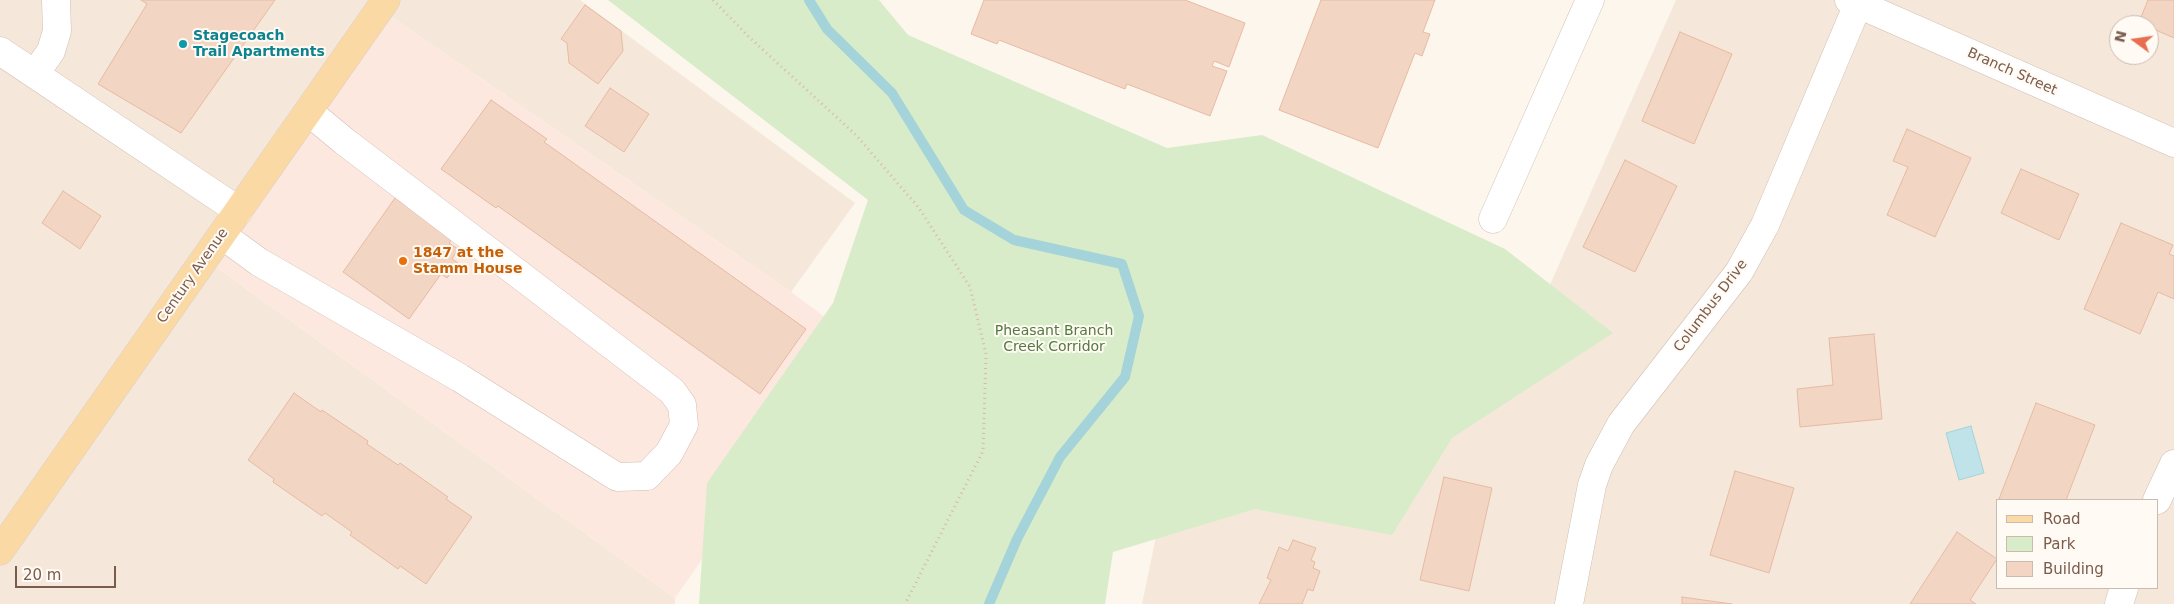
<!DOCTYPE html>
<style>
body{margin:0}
#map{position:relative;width:2174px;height:604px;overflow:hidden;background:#fdf6ec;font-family:"DejaVu Sans",sans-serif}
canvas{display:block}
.legend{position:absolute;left:1996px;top:499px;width:162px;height:90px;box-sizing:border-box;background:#fffaf3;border:1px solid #cabbb1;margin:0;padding:6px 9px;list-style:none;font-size:15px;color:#7a5c4d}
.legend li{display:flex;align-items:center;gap:10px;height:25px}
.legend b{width:25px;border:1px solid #cabbb1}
.north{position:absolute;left:2109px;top:15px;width:50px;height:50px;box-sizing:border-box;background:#fffaf3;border:1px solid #cabbb1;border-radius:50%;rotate:284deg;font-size:14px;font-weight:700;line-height:20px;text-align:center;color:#7a5c4d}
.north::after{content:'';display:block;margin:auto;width:18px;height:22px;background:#e76f51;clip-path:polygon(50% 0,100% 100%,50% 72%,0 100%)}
.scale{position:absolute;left:15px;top:566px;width:101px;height:22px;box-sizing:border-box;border:2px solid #7a5c4d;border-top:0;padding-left:6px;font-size:15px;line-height:18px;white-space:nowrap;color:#7a5c4d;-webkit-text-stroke:4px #fffaf3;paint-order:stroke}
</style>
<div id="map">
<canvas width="2174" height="604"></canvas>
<ul class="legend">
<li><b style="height:6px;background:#fbd9a5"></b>Road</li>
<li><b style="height:14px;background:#d8ecc9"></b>Park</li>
<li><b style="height:14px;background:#f3d5c3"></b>Building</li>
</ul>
<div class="north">N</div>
<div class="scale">20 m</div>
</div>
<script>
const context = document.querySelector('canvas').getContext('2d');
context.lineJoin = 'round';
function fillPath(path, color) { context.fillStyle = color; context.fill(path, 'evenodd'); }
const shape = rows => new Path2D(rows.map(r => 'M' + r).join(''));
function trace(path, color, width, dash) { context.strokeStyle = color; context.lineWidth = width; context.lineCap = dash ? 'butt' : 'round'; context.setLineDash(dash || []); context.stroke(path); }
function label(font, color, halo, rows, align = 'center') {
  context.font = font + ' "DejaVu Sans",sans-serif'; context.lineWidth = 4; context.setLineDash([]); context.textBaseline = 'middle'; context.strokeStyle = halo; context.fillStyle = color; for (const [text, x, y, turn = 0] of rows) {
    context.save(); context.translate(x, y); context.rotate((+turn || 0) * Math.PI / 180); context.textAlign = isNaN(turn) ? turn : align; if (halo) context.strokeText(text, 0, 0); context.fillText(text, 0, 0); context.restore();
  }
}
const residential = shape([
 [0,0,580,0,855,203,791,292,380,9,205,259,675,598,675,604,0,604],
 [1676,0,2174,0,2174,604,1142,604,1237,147,1545,296],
 [2119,25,2149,25,2149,55,2119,55],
 [1998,500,2158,500,2158,588,1998,588]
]);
const commercial = shape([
 [380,9,791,292,856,340,675,598,205,259]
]);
const green = shape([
 [608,0,879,0,908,35,1167,148,1262,135,1505,249,1613,333,1452,438,1392,535,1255,509,1113,552,1105,604,699,604,707,483,833,303,868,200]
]);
const water = shape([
 [1971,426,1984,473,1959,480,1946,433,1971,426]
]);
const stream = shape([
 [809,0,827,29,892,93,964,210,1014,240,1122,264,1139,316,1125,377,1060,457,1017,539,989,604]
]);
const building = shape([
 [141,0,275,0,181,133,98,84,147,4,141,0],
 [984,0,1185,0,1245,23,1229,67,1214,61,1212,66,1227,71,1210,116,1127,84,1125,89,999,40,997,44,971,34,984,0],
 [1321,0,1435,0,1423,32,1430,34,1422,56,1415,53,1378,148,1279,110,1321,0],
 [2148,0,2174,0,2174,38,2149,27,2149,25,2139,22,2148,0],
 [585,5,621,31,623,51,598,84,569,63,567,43,561,39,585,5],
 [1680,32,1732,54,1694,144,1642,121,1680,32],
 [610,88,649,114,624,152,585,126,610,88],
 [491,100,547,139,544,142,806,329,760,394,498,206,496,208,441,169,491,100],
 [1907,129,1971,158,1935,237,1887,215,1908,167,1893,161,1907,129],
 [1625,160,1677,186,1635,272,1583,247,1625,160],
 [2021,169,2079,194,2059,240,2001,213,2021,169],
 [63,191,101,216,80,249,42,223,63,191],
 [395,198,452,239,449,243,458,249,452,259,458,263,447,278,441,274,409,319,343,272,395,198],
 [2121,223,2173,245,2169,254,2174,256,2174,299,2158,292,2140,334,2084,309,2121,223],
 [1874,334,1882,419,1800,427,1797,389,1833,385,1829,338,1874,334],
 [294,393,321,412,322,410,368,441,367,444,398,465,400,463,448,497,446,499,472,517,426,584,400,566,398,569,350,535,352,532,325,513,322,516,273,482,274,479,248,460,294,393],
 [2036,403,2095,425,2066,500,2003,500,1999,499,2036,403],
 [1735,471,1794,488,1769,573,1710,555,1735,471],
 [1444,477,1492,488,1469,591,1420,580,1444,477],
 [1957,532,1997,559,1970,600,1976,604,1910,604,1957,532],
 [1293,540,1316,548,1311,560,1315,562,1313,568,1320,571,1313,591,1308,589,1302,604,1259,604,1271,580,1267,578,1279,547,1288,551,1293,540],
 [1682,597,1732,604,1682,604,1682,597]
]);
const path = shape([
 [713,0,749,37,856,135,919,208,970,287,986,354,983,451,905,604]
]);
const minor = shape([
 [1849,0,2174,143],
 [0,51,239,211],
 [35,74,51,51,57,31,56,0],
 [1493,219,1590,0],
 [222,235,259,262,460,378,617,477,647,476,669,453,684,425,682,405,672,391,344,141,309,112],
 [2157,500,2174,464],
 [1569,604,1592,485,1599,465,1621,424,1739,272,1765,225,1858,4],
 [2119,604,2124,588]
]);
const major = shape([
 [0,551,386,0]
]);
const markers = [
 [183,44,5,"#0f9aa8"],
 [403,261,5,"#e8710a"]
];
const cultureNames = [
 ["Stagecoach",193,36],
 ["Trail Apartments",193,52]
];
const streetNames = [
 ["Branch Street",2012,72,24],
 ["Century Avenue",193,276,-55],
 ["Columbus Drive",1711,306,-53]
];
const foodNames = [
 ["1847 at the",413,253],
 ["Stamm House",413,269]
];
const parkNames = [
 ["Pheasant Branch",1054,331],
 ["Creek Corridor",1054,347]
];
fillPath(residential, '#f5e8da');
fillPath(commercial, '#fde8e0');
fillPath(green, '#d8ecc9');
fillPath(water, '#bfe3e8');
trace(water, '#a5d3da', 1);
trace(stream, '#a5d3da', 10);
fillPath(building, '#f3d5c3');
trace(building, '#e6bba3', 1);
trace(minor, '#d1beb0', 29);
trace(major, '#dad1cd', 29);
trace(path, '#d9b8a5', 3, [1, 4]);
trace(minor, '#fff', 28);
trace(major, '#fbd9a5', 28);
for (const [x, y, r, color] of markers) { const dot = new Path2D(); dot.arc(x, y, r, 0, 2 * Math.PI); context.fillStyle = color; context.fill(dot); trace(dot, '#fffaf3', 2); }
label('bold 14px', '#0d838f', '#fffaf3', cultureNames, 'left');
label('14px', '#7a5c4d', '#fffaf3', streetNames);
label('bold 14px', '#c56008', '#fffaf3', foodNames, 'left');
label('14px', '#537a41', '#fffaf3', parkNames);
</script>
